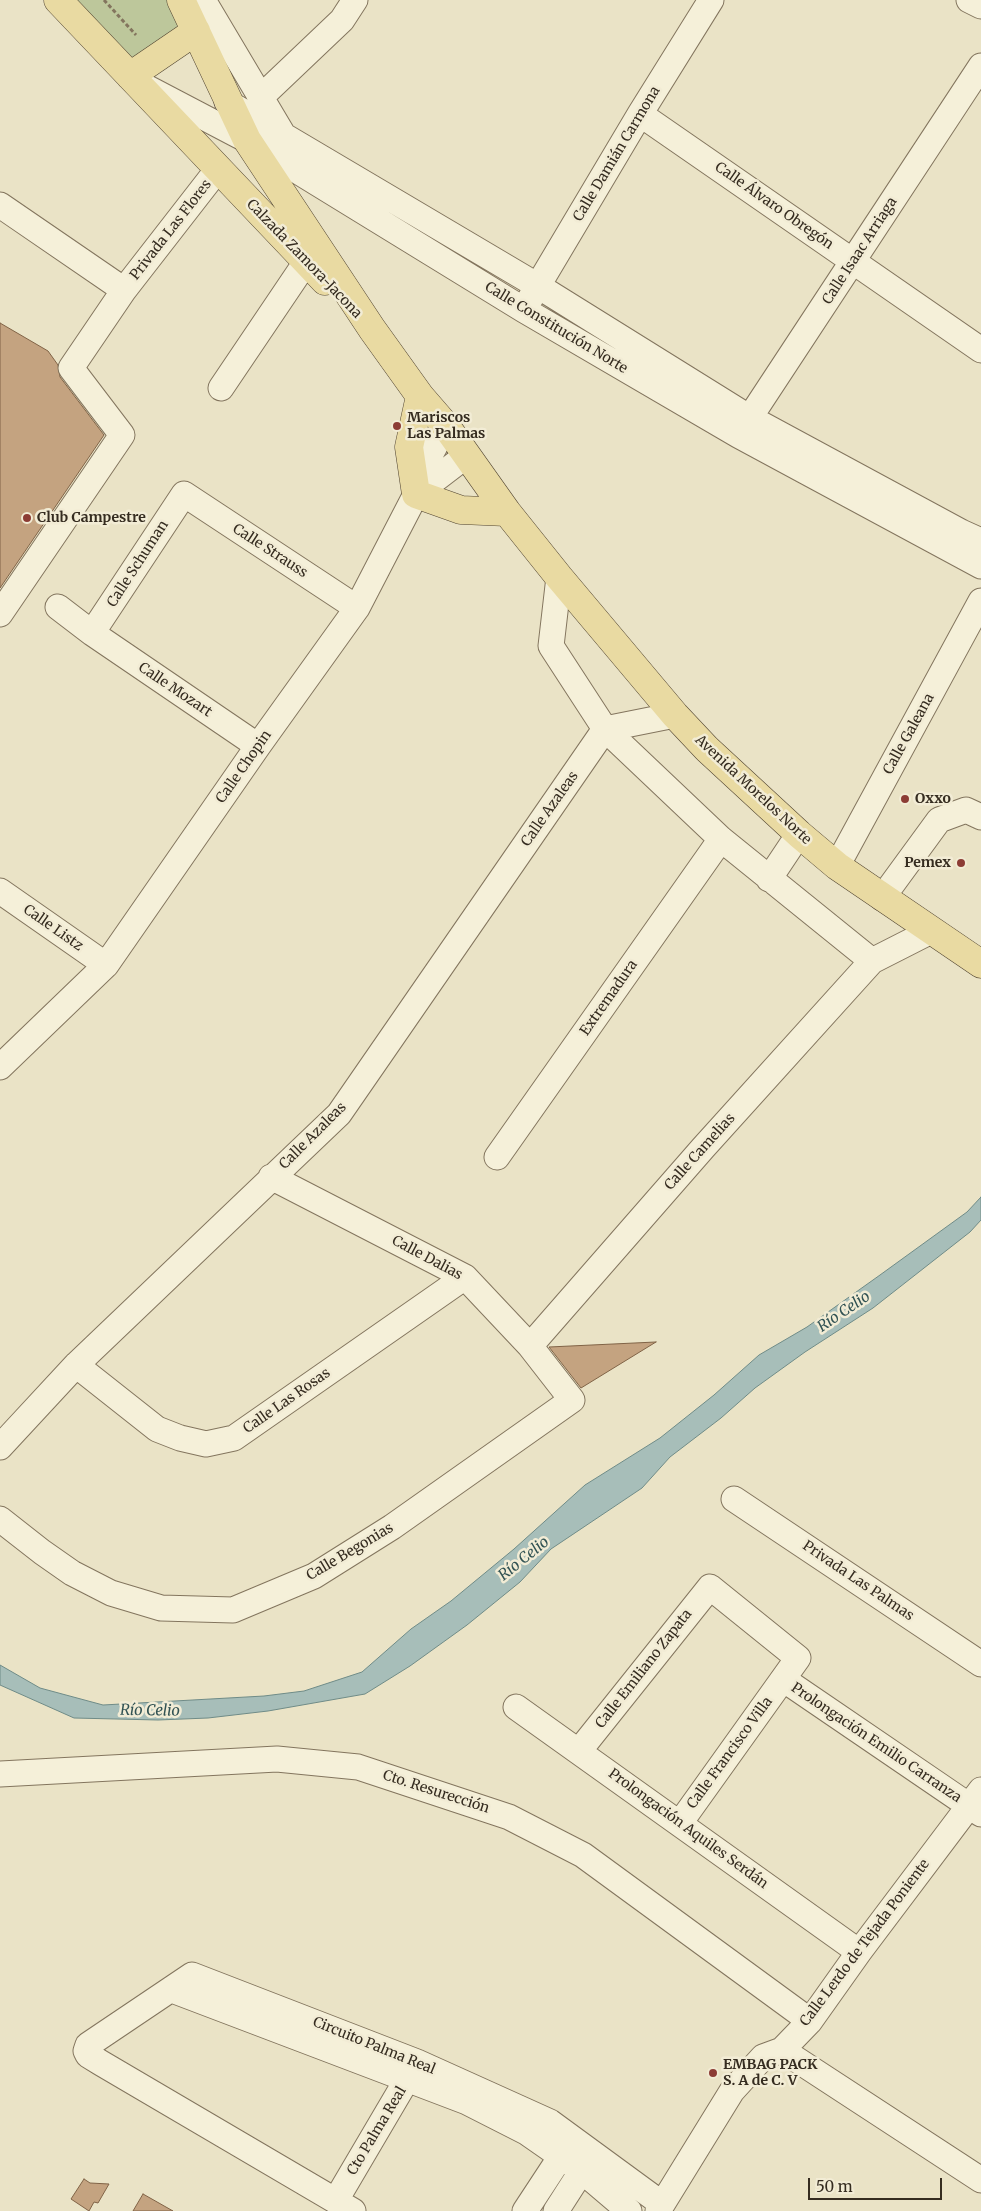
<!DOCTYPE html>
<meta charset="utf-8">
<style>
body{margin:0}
#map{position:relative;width:981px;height:2211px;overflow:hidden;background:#eae3c6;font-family:Merriweather,serif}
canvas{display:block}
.scale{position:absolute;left:808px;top:2178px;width:134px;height:22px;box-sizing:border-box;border:2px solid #352c20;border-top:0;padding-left:6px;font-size:15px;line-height:18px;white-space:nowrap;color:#352c20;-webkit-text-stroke:4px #f2ecd5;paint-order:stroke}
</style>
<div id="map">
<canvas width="981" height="2211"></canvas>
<div class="scale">50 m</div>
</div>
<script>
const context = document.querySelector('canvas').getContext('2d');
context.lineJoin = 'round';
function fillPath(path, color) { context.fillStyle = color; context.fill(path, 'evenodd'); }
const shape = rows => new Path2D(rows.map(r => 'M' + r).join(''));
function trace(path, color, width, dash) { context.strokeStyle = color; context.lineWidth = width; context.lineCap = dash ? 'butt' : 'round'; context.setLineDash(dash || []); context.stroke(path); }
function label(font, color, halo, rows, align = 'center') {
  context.font = font + ' Merriweather,serif'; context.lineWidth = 5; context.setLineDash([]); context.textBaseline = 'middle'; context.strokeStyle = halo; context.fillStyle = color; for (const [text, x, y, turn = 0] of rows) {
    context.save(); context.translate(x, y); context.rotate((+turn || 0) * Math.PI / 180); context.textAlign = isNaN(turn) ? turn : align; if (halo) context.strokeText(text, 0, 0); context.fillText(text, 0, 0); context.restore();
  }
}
const green = shape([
 [75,0,169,0,183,26,136,63]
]);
const water = shape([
 [981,1197,981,1220,970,1232,873,1308,805,1352,755,1388,721,1418,670,1457,642,1488,551,1549,520,1582,467,1625,410,1666,365,1694,268,1711,208,1718,158,1720,74,1718,0,1685,0,1665,40,1688,103,1705,264,1696,304,1691,362,1672,411,1629,451,1601,514,1549,585,1485,660,1438,714,1395,759,1355,807,1327,880,1275,967,1212,981,1197]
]);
const building = shape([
 [0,323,48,351,58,365,60,377,104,435,0,588,0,323],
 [656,1342,581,1388,549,1347,656,1342],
 [84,2179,90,2183,109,2184,98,2203,94,2202,89,2211,71,2199,84,2179],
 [143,2194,173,2211,133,2211,143,2194]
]);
const path = shape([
 [104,0,136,35]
]);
const minor = shape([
 [203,0,282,133],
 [969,0,981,6],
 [144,86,247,140,524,310,738,435,981,566],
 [261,97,342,20,355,0],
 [227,102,538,286,750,418,961,532,981,541],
 [640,114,981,350],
 [0,205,124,290],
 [530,299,640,114,711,0],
 [221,388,306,262],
 [741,431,981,66],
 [416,494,429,457,446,426],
 [559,577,551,646,605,729,721,839,872,961],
 [58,607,92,633,258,746],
 [0,614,122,435,71,368,124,290,218,169],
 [92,633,184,494,357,608],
 [605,729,675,715],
 [837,866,981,601],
 [769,879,799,834],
 [0,891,106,965],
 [882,898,939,820,966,810,981,817],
 [0,1067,106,965,258,746,357,608,416,494,467,455],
 [497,1157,721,839],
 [530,1346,703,1148,872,961,931,931],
 [76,1365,157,1429,180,1438,206,1444,234,1438,465,1277],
 [0,1447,76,1365,339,1114,605,729],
 [734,1499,981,1664],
 [0,1519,42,1552,72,1573,111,1593,161,1608,233,1610,314,1576,392,1527,572,1400,530,1346,465,1277,271,1177],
 [783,1679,981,1814],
 [516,1707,859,1952],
 [579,1751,710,1587,798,1658,680,1823],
 [0,1774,277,1759,358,1767,509,1817,583,1855,810,2021],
 [172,1990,467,2102,526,2132,582,2171,629,2211],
 [782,2050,981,2180],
 [336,2200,416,2064],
 [353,2211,101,2063,88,2055,86,2051,88,2045,192,1975,417,2062,550,2122,662,2204],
 [525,2211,569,2144],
 [556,2211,590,2158],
 [658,2211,732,2091,763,2057,782,2050,810,2021,859,1952,981,1790]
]);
const major = shape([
 [58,0,325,281],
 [181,0,247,140,372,329,420,396,446,426,507,512,559,577,675,715,707,749,799,834,837,866,981,964],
 [130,76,196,31],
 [420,396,409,447,416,494,461,510,507,512]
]);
const markers = [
 [397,426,5,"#8c3c34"],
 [27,518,5,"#8c3c34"],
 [905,799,5,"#8c3c34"],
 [961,863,5,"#8c3c34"],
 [713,2073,5,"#8c3c34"]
];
const streetNames = [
 ["Calle Damián Carmona",617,154,-59],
 ["Calle Álvaro Obregón",774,206,35],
 ["Privada Las Flores",171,230,-52],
 ["Calle Isaac Arriaga",860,251,-57],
 ["Calzada Zamora-Jacona",304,259,46],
 ["Calle Constitución Norte",556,328,31],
 ["Calle Strauss",270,551,33],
 ["Calle Schuman",138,564,-57],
 ["Calle Mozart",175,690,34],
 ["Calle Galeana",909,734,-61],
 ["Calle Chopin",244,767,-55],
 ["Avenida Morelos Norte",753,790,43],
 ["Calle Azaleas",550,809,-55],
 ["Calle Listz",53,928,35],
 ["Extremadura",609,998,-55],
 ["Calle Azaleas",313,1136,-45],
 ["Calle Camelias",700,1152,-48],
 ["Calle Dalias",427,1258,28],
 ["Calle Las Rosas",287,1401,-35],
 ["Calle Begonias",350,1552,-31],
 ["Privada Las Palmas",858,1581,34],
 ["Calle Emiliano Zapata",644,1669,-52],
 ["Prolongación Emilio Carranza",876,1743,34],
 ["Calle Francisco Villa",730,1753,-54],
 ["Cto. Resurección",436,1792,18],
 ["Prolongación Aquiles Serdán",688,1829,36],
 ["Calle Lerdo de Tejada Poniente",865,1943,-53],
 ["Circuito Palma Real",374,2046,22],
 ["Cto Palma Real",377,2131,-59]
];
const poiNames = [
 ["Mariscos",407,418],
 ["Las Palmas",407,434],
 ["Club Campestre",37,518],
 ["Oxxo",915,799],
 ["Pemex",951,863,"right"],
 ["EMBAG PACK",723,2065],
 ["S. A de C. V",723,2081]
];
const waterNames = [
 ["Río Celio",844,1312,-34],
 ["Río Celio",524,1559,-39],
 ["Río Celio",150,1711,1]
];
fillPath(green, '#bdc79b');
fillPath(water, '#a7beb9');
trace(water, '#6f8b87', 1);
fillPath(building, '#c4a380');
trace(building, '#806346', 1);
trace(minor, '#83755e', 27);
trace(major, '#514431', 29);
trace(path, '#83755e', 3, [4, 2.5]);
trace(minor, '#f5f0d9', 25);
trace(major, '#e9daa2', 28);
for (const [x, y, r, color] of markers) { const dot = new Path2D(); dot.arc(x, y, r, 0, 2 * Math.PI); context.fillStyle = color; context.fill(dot); trace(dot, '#f2ecd5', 2); }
label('14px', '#352c20', '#f2ecd5', streetNames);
label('bold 14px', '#352c20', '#f2ecd5', poiNames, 'left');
label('italic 15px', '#315253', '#f2ecd5', waterNames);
</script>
